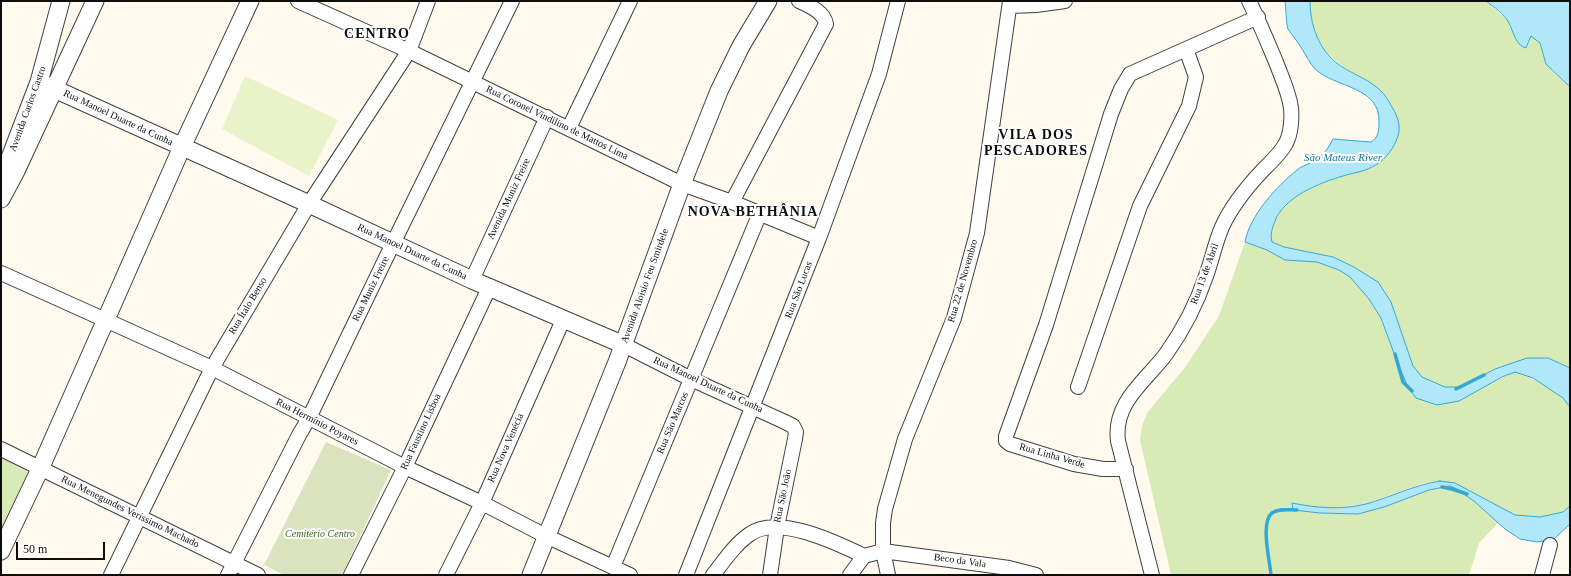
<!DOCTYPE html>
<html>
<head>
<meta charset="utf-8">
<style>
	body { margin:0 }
	#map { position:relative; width:1571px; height:576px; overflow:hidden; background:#fff9ee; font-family:"Times New Roman",serif }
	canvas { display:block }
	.frame { position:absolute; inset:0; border:2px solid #0d0d0d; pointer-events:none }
	.scale { position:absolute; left:16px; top:542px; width:89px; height:18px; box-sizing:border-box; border:2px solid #0d0d0d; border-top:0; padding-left:5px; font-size:12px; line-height:14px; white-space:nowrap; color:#0d0d0d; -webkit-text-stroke:3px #fff; paint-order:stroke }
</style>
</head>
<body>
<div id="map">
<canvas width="1571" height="576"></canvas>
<div class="frame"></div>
<div class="scale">50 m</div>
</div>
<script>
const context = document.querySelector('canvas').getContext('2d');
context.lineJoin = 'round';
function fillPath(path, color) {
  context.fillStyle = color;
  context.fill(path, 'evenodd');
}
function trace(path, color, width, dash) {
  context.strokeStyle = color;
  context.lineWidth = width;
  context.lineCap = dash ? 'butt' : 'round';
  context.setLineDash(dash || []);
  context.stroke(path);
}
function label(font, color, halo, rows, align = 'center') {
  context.font = font + ' "Times New Roman",serif';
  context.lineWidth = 4;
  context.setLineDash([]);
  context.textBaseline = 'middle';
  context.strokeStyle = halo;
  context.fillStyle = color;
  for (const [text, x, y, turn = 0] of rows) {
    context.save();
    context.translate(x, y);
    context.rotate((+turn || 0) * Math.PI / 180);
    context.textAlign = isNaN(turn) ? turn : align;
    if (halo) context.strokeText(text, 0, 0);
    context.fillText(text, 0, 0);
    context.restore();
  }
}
const green = new Path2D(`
	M 1310,1 L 1486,1 L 1508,21 L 1518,42 L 1529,44 L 1531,36 L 1540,43 L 1546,64 L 1570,87 L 1570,368 L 1558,362 L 1476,380 L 1460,387 L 1445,387 L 1422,377 L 1413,366 L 1391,302 L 1333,257 L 1284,247 L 1272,242 L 1270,235 L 1277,215 L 1285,206 L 1299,193 L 1340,176 L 1372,167 L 1392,149 L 1368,81 C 1332,62 1310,45 1310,1 Z
	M 1245,242 L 1267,250 L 1285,260 L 1317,262 L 1339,270 L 1350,277 L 1369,299 L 1381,318 L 1398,364 L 1459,401 L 1479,389 L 1515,372 C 1535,379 1557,389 1570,407 L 1570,506 L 1563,512 L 1540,517 L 1514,515 L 1455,483 L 1440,481 L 1424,483 L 1365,504 L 1342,507 L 1313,507 L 1292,503 L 1293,510 L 1320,513 L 1358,514 L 1384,507 L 1429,490 L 1450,486 L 1457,489 L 1475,502 L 1498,523 L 1479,543 L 1469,575 L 1171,575 L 1140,440 L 1142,426 L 1147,413 L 1186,366 L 1219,316 Z
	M 1,458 L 30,473 L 1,537 Z`);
const cemetery = new Path2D(`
	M 326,442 L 391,470 L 342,575 L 284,575 L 264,565 Z`);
const pitch = new Path2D(`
	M 245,76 L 338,120 L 309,176 L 222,129 Z`);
const water = new Path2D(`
	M 1285,1 L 1310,1 C 1310,21 1316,42 1330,57 C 1344,72 1365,76 1380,90 C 1385,94 1389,102 1392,107 C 1399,119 1402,129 1396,141 C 1392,151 1382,163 1372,167 C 1363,172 1352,173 1343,176 C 1319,183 1284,197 1275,221 C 1272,229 1270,234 1272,242 L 1284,247 L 1333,257 L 1354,267 L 1378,282 L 1391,302 L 1413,366 L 1422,377 L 1445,387 L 1460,387 L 1495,369 L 1527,358 L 1548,358 L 1570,368 L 1570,407 L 1563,398 L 1533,378 L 1515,372 L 1502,377 L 1459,401 L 1437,405 L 1416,398 L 1408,387 L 1398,364 L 1381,318 L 1369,299 L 1350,277 L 1339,270 L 1317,262 L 1285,260 L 1267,250 L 1245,242 C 1250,215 1276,187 1297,170 C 1300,167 1304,166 1308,164 C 1322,156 1325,154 1333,139 L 1371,142 C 1378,138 1379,131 1379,123 C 1381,86 1335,88 1315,69 C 1310,64 1306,55 1302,49 C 1298,42 1292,35 1288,29 C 1286,25 1286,6 1285,1 Z
	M 1486,1 L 1570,1 L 1570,87 L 1546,64 L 1540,43 L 1531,36 L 1526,48 C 1516,46 1513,31 1509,23 C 1504,14 1494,7 1486,1 Z
	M 1440,481 L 1455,483 L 1515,515 L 1540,517 L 1563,512 L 1570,506 L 1570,524 L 1554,539 L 1537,542 L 1520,539 L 1505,529 L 1475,502 L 1457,489 L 1450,486 L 1429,490 L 1384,507 L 1358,514 L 1320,513 L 1293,510 L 1292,503 C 1316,508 1342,510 1366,504 C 1391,497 1414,485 1440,481 Z`);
const stream = new Path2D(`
	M 1395,354 L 1403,382 L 1412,391
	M 1456,389 L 1484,375
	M 1442,487 L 1452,489 L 1467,494
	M 1271,575 C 1270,562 1260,522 1272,513 C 1279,508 1289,510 1297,510`);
const minor = new Path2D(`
	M 298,1 L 409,51 L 682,184 L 732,202 L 819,238
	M 1010,6 L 1036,5 L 1065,1
	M 569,128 L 630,1
	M 732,202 L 826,24 C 824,12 810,6 799,1
	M 1,273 L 212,368 L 405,467 L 482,503 L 546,536 L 630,575
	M 472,280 L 547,117
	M 624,345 L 691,379 L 785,422 L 793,426 L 796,432 L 795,439 L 777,527 L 770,575
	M 1078,387 L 1140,206 L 1189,106 L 1196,77 L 1186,49
	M 1,449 L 258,575
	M 1126,469 L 1103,469 L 1074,464 L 1010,444 L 1006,441 L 1006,436 L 1046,325 L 1111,114 L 1121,89 L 1130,74 L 1258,17
	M 613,567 L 760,213
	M 111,575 L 212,368 L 309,204 L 409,51 L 428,1
	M 228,575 L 299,435 L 309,418 L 384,262 L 512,1
	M 351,575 L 405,467 L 489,288
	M 446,575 L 482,503 L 563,320
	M 686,575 L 819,238 L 879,74 L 898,1
	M 713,575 C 724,561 735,544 750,534 C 778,514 837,543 864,556
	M 850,575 L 864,556 L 883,551 L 1009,568 L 1036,575
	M 888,575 L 883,551 L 883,523 L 885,509 L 905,439 L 954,318 L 977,233 L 1010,1
	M 1152,575 L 1118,441 C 1113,402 1146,381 1166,354 C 1183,330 1197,303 1206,276 C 1212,260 1215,243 1222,227 C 1231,207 1247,187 1262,171 C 1270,163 1281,153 1286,143 C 1291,134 1292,118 1291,108 C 1289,92 1281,76 1276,62 C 1267,41 1259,21 1249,1
	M 1542,575 L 1550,545`);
const tertiary = new Path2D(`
	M 39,82 L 309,204 L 472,280 L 624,345
	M 6,172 L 8,163 L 39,82 L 61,1
	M 1,199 L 16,171 L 95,1
	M 1,551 L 40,469 L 182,147 L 250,1
	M 531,575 L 617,362 L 682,184 L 719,91 L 741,46 L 768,1`);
const streetNames = [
	["Avenida Carlos Castro",28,109,-70],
	["Rua Manoel Duarte da Cunha",118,118,25],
	["Rua Coronel Vindilino de Mattos Lima",557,123,26],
	["Avenida Muniz Freire",509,199,-65],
	["Rua Manoel Duarte da Cunha",412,252,25],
	["Rua 13 de Abril",1205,274,-70],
	["Rua 22 de Novembro",963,281,-74],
	["Avenida Aloisio Feu Smirdele",645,286,-70],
	["Rua Muniz Freire",371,289,-64],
	["Rua São Lucas",799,290,-69],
	["Rua Ítalo Benso",248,306,-59],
	["Rua Manoel Duarte da Cunha",708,385,25],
	["Rua Hermínio Poyares",317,422,27],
	["Rua São Marcos",673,423,-67],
	["Rua Faustino Lisboa",421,432,-65],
	["Rua Nova Venécia",506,448,-66],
	["Rua Linha Verde",1052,456,16],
	["Rua São João",783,496,-78],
	["Rua Menegundes Veríssimo Machado",130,512,26],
	["Beco da Vala",960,561,8]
];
const parkNames = [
	["Cemitério Centro",320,534]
];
const waterNames = [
	["São Mateus River",1343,158]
];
const districtNames = [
	["CENTRO",377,34],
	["VILA DOS",1036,135],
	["PESCADORES",1036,151],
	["NOVA BETHÂNIA",753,212]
];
fillPath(green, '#d8ebb6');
fillPath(cemetery, '#dbe2be');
fillPath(pitch, '#e9f2c8');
fillPath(water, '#b0e7f9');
trace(water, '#34a8d3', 1);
trace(stream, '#34a8d3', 3.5);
trace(minor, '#404040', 16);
trace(tertiary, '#404040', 19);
trace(minor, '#fff', 14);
trace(tertiary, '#fff', 17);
label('10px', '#0d0d0d', '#fff', streetNames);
label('italic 10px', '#35681b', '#fff', parkNames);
label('italic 11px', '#1177a5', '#fff', waterNames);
context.letterSpacing = '1px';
label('bold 14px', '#0d0d0d', '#fff', districtNames);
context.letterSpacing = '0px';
</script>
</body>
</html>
